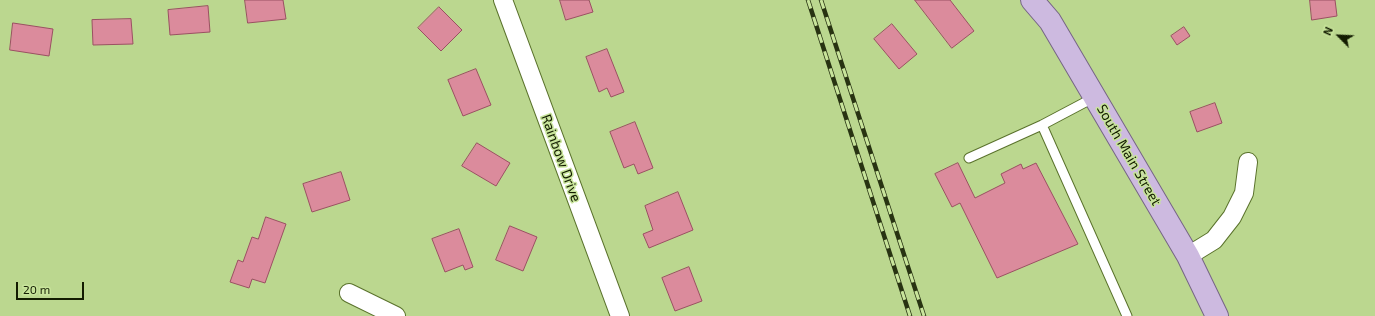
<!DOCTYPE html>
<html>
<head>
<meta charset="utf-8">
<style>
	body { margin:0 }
	#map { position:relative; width:1375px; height:316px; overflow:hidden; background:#bbd78f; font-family:"Exo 2",sans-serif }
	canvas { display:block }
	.north { position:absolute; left:1319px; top:16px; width:40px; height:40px; -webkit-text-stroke:3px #c8e49b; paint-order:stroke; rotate:294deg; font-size:11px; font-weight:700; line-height:16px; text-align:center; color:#131c01 }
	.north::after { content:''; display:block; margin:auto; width:14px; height:18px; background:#131c01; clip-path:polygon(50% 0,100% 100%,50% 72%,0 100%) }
	.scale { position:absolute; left:16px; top:282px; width:68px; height:18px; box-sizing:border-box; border:2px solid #131c01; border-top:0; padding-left:5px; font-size:12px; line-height:14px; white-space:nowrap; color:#131c01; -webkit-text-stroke:3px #c8e49b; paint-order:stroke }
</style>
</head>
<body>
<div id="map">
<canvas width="1375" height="316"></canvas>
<div class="north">N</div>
<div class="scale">20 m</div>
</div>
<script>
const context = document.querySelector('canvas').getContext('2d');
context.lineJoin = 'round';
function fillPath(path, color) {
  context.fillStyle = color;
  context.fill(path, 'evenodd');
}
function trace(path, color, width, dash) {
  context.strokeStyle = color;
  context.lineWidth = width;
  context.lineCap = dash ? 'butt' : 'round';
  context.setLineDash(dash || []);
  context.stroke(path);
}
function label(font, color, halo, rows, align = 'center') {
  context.font = font + ' "Exo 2",sans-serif';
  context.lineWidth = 3;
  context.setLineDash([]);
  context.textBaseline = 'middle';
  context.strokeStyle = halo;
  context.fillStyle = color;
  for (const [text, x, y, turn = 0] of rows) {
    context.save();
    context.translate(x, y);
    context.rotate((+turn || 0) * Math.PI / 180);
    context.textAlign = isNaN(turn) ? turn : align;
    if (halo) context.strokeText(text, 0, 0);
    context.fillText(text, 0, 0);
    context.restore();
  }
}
const building = new Path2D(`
	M 245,0 L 283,0 L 286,19 L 248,23 Z
	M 560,0 L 589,0 L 593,12 L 566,20 Z
	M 915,0 L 950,0 L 974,31 L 952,48 Z
	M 1310,0 L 1335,0 L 1337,16 L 1312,20 Z
	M 208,6 L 210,32 L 170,35 L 168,10 Z
	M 439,7 L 462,30 L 441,51 L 418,28 Z
	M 131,19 L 133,44 L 93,45 L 92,20 Z
	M 13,23 L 53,29 L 49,56 L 10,50 Z
	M 892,24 L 917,54 L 899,69 L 874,39 Z
	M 1184,27 L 1190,36 L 1177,45 L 1171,36 Z
	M 607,49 L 624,92 L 611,97 L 607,88 L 599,92 L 586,57 Z
	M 476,69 L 491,105 L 463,116 L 448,80 Z
	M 1215,103 L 1222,123 L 1197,132 L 1190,112 Z
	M 635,122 L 653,168 L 638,174 L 634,164 L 624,168 L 610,132 Z
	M 477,143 L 510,163 L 496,186 L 462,166 Z
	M 958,163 L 975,198 L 1005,183 L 1001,174 L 1021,164 L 1023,169 L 1036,163 L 1078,244 L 997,278 L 960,203 L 952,207 L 935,174 Z
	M 341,172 L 350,200 L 312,212 L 303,184 Z
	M 678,192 L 693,230 L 649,248 L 643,234 L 653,230 L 645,206 Z
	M 266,217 L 286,224 L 265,283 L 252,279 L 249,288 L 230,282 L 238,260 L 243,262 L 252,237 L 258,239 Z
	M 510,226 L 537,237 L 523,271 L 496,260 Z
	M 459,229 L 473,267 L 465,270 L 463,265 L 445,272 L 432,239 Z
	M 689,267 L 702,301 L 675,311 L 662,278 Z`);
const service = new Path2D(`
	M 1042,125 L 1127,316
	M 969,158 L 1042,125 L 1095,97`);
const minor = new Path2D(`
	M 503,0 L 620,316
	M 1188,256 L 1214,240 L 1232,217 L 1244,193 L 1248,162
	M 349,293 L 396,316`);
const primary = new Path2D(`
	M 1032,0 L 1050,21 L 1188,256 L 1217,316`);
const rail = new Path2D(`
	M 808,0 L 910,316
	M 821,0 L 924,316`);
const streetNames = [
	["South Main Street",1129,155,60],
	["Rainbow Drive",561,158,70]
];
fillPath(building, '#db8b9c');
trace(building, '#9a5062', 1);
trace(service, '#5a722c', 11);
trace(minor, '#5a722c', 20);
trace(primary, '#766585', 24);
trace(service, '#fff', 9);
trace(minor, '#fff', 18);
trace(primary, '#cdbae0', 22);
trace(rail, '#283312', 4.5);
trace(rail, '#c8e49b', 3, [9]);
label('14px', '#131c01', '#c8e49b', streetNames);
</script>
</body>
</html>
